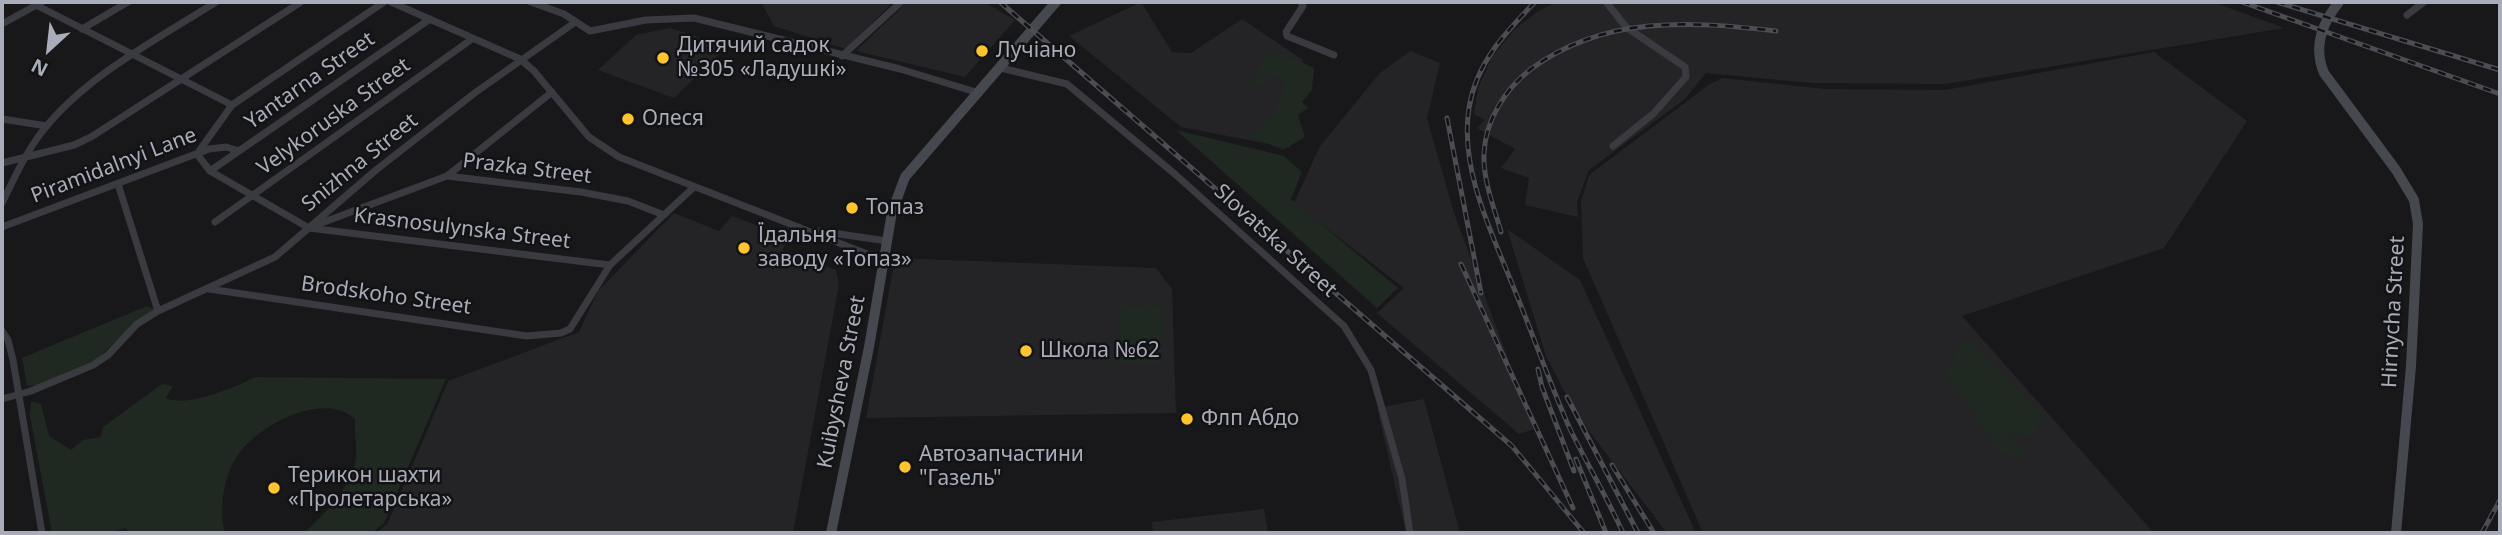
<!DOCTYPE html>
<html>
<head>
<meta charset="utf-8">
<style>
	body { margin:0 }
	#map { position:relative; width:2502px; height:535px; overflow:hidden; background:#18181a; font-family:"Noto Sans",sans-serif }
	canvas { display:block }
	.frame { position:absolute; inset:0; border:4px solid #a9adba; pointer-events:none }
	.north { position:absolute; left:14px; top:14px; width:70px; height:70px; -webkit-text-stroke:5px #131315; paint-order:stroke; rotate:207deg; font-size:19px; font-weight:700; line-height:28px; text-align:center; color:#a9adba }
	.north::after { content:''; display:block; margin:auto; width:24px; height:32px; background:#a9adba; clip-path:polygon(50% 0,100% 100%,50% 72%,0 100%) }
</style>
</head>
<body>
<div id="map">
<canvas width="2502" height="535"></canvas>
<div class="frame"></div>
<div class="north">N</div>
</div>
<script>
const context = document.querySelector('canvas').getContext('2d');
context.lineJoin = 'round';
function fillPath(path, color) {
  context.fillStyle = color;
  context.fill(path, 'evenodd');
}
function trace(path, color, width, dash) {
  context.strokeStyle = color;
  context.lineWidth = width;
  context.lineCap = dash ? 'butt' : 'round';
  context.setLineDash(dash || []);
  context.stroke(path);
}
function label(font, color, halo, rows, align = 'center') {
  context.font = font + ' "Noto Sans",sans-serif';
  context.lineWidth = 5;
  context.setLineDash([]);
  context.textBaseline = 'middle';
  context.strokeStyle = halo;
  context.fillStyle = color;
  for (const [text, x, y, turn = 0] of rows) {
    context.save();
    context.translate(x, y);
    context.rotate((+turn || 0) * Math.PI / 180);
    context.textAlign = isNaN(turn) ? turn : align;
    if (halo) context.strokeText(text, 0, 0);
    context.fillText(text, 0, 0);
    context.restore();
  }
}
const built = new Path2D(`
	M 764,2 L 893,2 L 846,49 L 774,26 L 762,4 Z
	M 907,2 L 984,2 L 1015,20 L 965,77 L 856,51 Z
	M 1141,2 L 1172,52 L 1191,53 L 1242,19 L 1303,60 L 1290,148 L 1181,127 L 1069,36 Z
	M 1556,2 L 2213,2 L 2284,28 L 1945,84 L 1811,83 L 1706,73 L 1685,99 L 1589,170 L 1577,202 L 1578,217 L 1525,205 L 1529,178 L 1501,168 L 1515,149 L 1477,128 L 1485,120 L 1474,114 L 1478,88 L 1492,57 L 1515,29 L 1537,12 Z
	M 670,28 L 728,46 L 674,98 L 598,70 L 636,35 Z
	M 1410,51 L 1440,63 L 1427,118 L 1454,213 L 1534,429 L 1519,434 L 1377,313 L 1404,288 L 1294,203 L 1320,146 L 1380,73 Z
	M 2154,52 L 2247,121 L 2164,248 L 1962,316 L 2154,533 L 1703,533 L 1583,258 L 1581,201 L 1589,175 L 1707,86 L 1722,78 L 1825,89 L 1945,90 Z
	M 674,213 L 719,231 L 732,216 L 790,238 L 782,250 L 836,270 L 839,284 L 793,533 L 376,533 L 388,523 L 448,381 L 579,332 L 598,291 Z
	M 1507,229 L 1580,280 L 1696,533 L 1667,533 L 1576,414 L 1546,356 Z
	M 895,258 L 1156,268 L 1172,289 L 1176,413 L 866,418 Z
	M 1424,399 L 1460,533 L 1406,533 L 1377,408 Z
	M 1264,509 L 1268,533 L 1153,533 L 1152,522 Z`);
const green = new Path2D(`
	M 1283,53 L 1314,68 L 1312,90 L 1302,102 L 1308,108 L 1298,115 L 1305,137 L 1283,150 L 1250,136 C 1267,119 1284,105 1285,80 L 1269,75 L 1261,85 L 1250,86 L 1267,54 Z
	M 1176,130 L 1284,156 L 1302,172 L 1291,199 L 1398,288 L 1377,308 Z
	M 1163,305 L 1162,363 L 1116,364 L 1118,306 Z
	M 147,306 L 155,309 L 132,326 L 97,359 L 38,385 L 27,386 L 22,358 Z
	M 1964,340 L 2021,393 L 2044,418 L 2030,436 L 2008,432 L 2025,453 L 2016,458 L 1999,450 L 1945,372 Z
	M 256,377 L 446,379 L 384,523 L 372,533 L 304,533 C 322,516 355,484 356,457 C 357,444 354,434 355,419 C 324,390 258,425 238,455 C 223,476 219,509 225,533 L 129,533 L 126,528 L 108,533 L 52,533 L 30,416 L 31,401 L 41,404 L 49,436 L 71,450 L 83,440 L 101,437 L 103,427 L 162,384 L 173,386 L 166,398 C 187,408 235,387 256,377 Z`);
const street = new Path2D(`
	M 391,2 L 520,59 L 534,71 L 589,137 L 619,157 L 885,261
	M 531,2 L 564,14 L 590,31 L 646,20 L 694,18 L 900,69 L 979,93
	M 1301,2 L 1303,6 L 1286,32 L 1287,36 L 1334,55
	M 1606,2 L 1626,27 L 1685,67 L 1686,77 L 1653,114 L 1613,146
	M 36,5 L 232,105 L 197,154 L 210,171 L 309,228 L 610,265
	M 2407,15 L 2424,2
	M 2,24 L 42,2
	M 82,29 L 128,2
	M 842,56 L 901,2
	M 1001,68 L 1067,84 L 1176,175 L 1344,326 L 1371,370 L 1402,479 L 1410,533
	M 232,105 L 384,2
	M 2,119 L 47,126
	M 2,163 L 74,145 L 91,137 L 301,2
	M 210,171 L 430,19
	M 447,176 L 552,92
	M 118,184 L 158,311
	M 2,203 C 14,179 25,154 41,133 C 85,76 156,40 216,2
	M 215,222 L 472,39
	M 316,225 L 447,176 L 581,192 L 628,201 L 664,215
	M 2,227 L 209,149 L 226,147 L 239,151
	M 819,231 L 887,241
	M 209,289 L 527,336 L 561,333 L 570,329 L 610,265 L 694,187
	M 2,331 L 8,340 L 13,360 L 42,533
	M 2,399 L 31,391 L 93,365 L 108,355 L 137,324 L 158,311 L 275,257 L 376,170 L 476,92 L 574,23`);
const secondary = new Path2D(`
	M 2339,2 C 2322,23 2313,47 2324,73 L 2396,170 L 2414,200 L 2418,224 L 2411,366 L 2396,533
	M 831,533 L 869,347 L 892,212 L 905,177 L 1056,2`);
const rail = new Path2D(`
	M 1000,2 L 1512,446 L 1584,533
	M 1535,2 C 1505,33 1476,63 1469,108 C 1459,170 1493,235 1515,291 C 1534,337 1550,384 1570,429 C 1587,464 1607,497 1623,533
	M 2242,2 L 2500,94
	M 2277,2 L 2500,70
	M 1447,118 L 1481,293
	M 1501,232 C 1494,207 1483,181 1484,154 C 1485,121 1505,89 1531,69 C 1604,15 1691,21 1776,31
	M 1461,264 L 1573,508
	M 1538,369 L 1542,387 L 1574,471
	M 1567,397 L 1638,533
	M 1576,459 L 1606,533
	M 1612,465 L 1654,533
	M 2482,533 L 2500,500`);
const markers = [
	[982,51,7,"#fdc42d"],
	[663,58,7,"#fdc42d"],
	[628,119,7,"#fdc42d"],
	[852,208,7,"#fdc42d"],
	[744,248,7,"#fdc42d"],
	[1026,351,7,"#fdc42d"],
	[1187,419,7,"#fdc42d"],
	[905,467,7,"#fdc42d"],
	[274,488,7,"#fdc42d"]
];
const poiNames = [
	["Дитячий садок",677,46],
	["№305 «Ладушкі»",677,70],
	["Лучіано",996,51],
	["Олеся",642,119],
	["Топаз",866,208],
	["Їдальня",758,236],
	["заводу «Топаз»",758,260],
	["Школа №62",1040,351],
	["Флп Абдо",1201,419],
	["Автозапчастини",919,455],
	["\"Газель\"",919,479],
	["Терикон шахти",288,476],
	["«Пролетарська»",288,500]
];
const streetNames = [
	["Yantarna Street",310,81,-35],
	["Velykoruska Street",334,117,-36],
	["Snizhna Street",360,163,-39],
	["Piramidalnyi Lane",114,166,-21],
	["Prazka Street",527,169,7],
	["Krasnosulynska Street",462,229,7],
	["Slovatska Street",1275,241,42],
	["Brodskoho Street",386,296,8],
	["Hirnycha Street",2394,312,-87],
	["Kuibysheva Street",842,382,-79]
];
fillPath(built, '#242427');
fillPath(green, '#1f2821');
trace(street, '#3a3b41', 7);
trace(secondary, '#46484f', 10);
trace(rail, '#4b4d54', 5);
trace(rail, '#131315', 2.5, [8]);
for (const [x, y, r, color] of markers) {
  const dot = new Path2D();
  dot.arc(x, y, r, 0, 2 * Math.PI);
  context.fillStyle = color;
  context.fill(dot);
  trace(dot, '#131315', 2.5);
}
label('21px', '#a9adba', '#131315', poiNames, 'left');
label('21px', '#a9adba', '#131315', streetNames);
</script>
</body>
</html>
